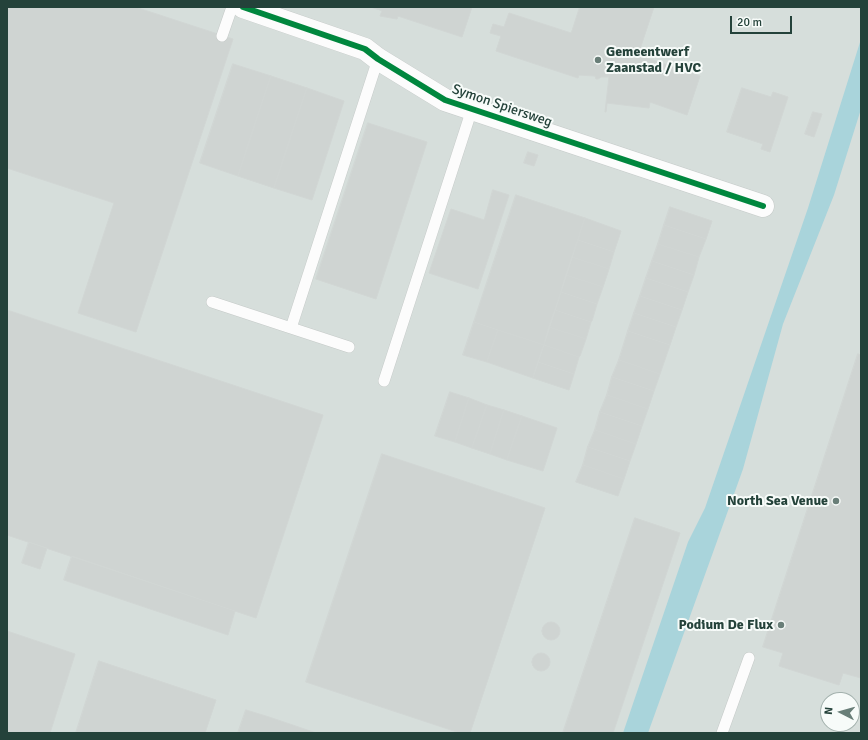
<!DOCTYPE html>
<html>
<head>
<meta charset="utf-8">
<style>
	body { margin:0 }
	#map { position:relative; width:868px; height:740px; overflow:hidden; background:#e8edeb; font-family:Signika,sans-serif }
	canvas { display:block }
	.frame { position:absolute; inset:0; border:8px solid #24423a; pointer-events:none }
	.north { position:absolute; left:820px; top:692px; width:40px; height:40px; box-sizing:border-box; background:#f7fbf9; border:1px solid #a3b1ad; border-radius:50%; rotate:276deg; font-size:11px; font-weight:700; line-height:16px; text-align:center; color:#24423a }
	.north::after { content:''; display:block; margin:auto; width:14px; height:18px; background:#697e78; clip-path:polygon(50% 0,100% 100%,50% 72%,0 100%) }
	.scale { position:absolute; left:730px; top:16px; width:62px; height:18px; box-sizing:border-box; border:2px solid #24423a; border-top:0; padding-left:5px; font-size:12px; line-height:14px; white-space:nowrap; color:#24423a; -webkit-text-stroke:3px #f7fbf9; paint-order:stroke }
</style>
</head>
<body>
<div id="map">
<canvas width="868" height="740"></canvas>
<div class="frame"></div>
<div class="north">N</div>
<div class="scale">20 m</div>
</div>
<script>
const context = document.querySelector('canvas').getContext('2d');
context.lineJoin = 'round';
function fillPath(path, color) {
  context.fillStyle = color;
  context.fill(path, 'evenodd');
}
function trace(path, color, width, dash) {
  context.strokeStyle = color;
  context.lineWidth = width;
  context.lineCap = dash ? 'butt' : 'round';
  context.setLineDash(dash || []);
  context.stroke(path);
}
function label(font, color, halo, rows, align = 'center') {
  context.font = font + ' Signika,sans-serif';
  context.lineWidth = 4;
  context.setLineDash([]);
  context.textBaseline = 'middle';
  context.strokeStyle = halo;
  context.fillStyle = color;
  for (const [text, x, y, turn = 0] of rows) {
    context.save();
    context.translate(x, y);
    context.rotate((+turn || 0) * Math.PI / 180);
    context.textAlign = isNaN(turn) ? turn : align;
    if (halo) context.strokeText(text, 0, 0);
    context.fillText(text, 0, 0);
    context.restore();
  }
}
const built = new Path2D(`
	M 7,7 L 861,7 L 861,733 L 7,733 ZM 828,700 L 852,700 L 852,724 L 828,724 Z`);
const water = new Path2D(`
	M 861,39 L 861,109 L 834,195 L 783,324 L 743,469 L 648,733 L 623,733 L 688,542 L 705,508 L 808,208 Z`);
const building = new Path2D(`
	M 7,7 L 135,7 L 233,39 L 136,332 L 78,313 L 114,203 L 7,168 Z
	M 371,7 L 472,7 L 462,37 L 398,16 L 397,19 L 380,16 L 382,11 Z
	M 580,7 L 654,7 L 638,55 L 700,76 L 687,115 L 650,102 L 649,108 L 607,103 L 606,112 L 605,112 L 609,77 L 601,77 L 598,79 L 596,79 L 595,76 L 579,75 L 578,78 L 496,51 L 501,36 L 490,33 L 493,24 L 504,27 L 509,13 L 571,33 Z
	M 233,64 L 271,76 L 238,176 L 200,163 Z
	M 271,76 L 307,88 L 274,188 L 238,176 Z
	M 307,88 L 344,101 L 312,200 L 274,188 Z
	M 742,88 L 771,97 L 773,92 L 788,97 L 770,152 L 761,149 L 763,144 L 727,132 Z
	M 813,112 L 822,114 L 814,137 L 805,134 Z
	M 368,123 L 427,142 L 376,299 L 316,279 Z
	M 528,152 L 538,155 L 534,166 L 524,163 Z
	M 493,190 L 509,195 L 478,289 L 429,273 L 451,209 L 484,220 Z
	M 516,195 L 585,218 L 544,345 L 474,322 Z
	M 670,207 L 712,221 L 706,239 L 664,225 Z
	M 585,218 L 621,231 L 614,252 L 578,240 Z
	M 664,225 L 706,239 L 699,257 L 658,244 Z
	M 578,240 L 614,252 L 609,269 L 572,257 Z
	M 658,244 L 699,257 L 694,275 L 652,261 Z
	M 572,257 L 609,269 L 603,287 L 566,275 Z
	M 652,261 L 694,275 L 688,292 L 646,278 Z
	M 566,275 L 603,287 L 597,304 L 561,292 Z
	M 646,278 L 688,292 L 682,310 L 640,296 Z
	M 561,292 L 597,304 L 592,321 L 591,322 L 555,310 Z
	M 640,296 L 682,310 L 676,327 L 634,313 Z
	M 7,310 L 323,415 L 256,618 L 7,535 Z
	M 555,310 L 591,322 L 586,339 L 549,327 Z
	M 634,313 L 676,327 L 670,345 L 628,331 Z
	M 474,322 L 498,330 L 487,362 L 463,355 Z
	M 549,327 L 586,339 L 580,356 L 579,357 L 544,345 Z
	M 498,330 L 544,345 L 533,378 L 487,362 Z
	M 628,331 L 670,345 L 660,374 L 619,360 Z
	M 544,345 L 579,357 L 574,374 L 538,362 Z
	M 858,354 L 861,355 L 861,678 L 843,673 L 839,685 L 779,666 L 783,653 L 763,647 Z
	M 619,360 L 660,374 L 654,391 L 612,377 Z
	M 538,362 L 574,374 L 569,390 L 533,378 Z
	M 612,377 L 654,391 L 648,409 L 607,395 Z
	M 450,392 L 469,398 L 455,442 L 435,436 Z
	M 607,395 L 648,409 L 642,426 L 600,412 Z
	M 469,398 L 487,405 L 472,448 L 455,442 Z
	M 487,405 L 504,410 L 490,454 L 472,448 Z
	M 504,410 L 522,416 L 507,460 L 490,454 Z
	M 600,412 L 642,426 L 636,444 L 595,430 Z
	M 522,416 L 557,428 L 543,471 L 507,460 Z
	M 595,430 L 636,444 L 630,461 L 588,447 Z
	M 588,447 L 630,461 L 624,479 L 583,465 Z
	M 382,454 L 545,508 L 470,733 L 460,733 L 306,682 Z
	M 583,465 L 624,479 L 618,496 L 576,482 Z
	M 635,518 L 680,533 L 613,733 L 563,733 Z
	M 29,542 L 47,548 L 40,569 L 22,563 Z
	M 72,556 L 235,611 L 228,635 L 64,580 Z
	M542 631a9 9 0 1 1 18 0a9 9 0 1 1-18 0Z
	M 7,631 L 75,654 L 50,733 L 7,733 Z
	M532 662a9 9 0 1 1 18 0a9 9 0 1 1-18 0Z
	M 99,661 L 216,700 L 205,733 L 76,733 Z
	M 246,710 L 269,717 L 316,733 L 238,733 Z`);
const service = new Path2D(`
	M 222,36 L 232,7
	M 212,302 L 291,328
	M 349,347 L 291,328 L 378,59
	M 384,381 L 472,109
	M 722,733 L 749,658`);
const minor = new Path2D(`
	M 243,7 L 365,49 L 378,59 L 445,100 L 763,206`);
const cycleway = new Path2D(`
	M 243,7 L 365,49 L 378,59 L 445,100 L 763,206`);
const markers = [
	[598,60,4,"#697e78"],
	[836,501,4,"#697e78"],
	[781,625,4,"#697e78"]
];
const poiNames = [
	["Gemeentwerf",606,52,"left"],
	["Zaanstad / HVC",606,68,"left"],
	["North Sea Venue",828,501],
	["Podium De Flux",773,625]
];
const streetNames = [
	["Symon Spiersweg",502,106,19]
];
fillPath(built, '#d6dedb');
fillPath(water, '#a9d4db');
fillPath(building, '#cfd4d2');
trace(building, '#d1d6d4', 1);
trace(service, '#c5cac8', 12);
trace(minor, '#c5cac8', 23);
trace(service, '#fcfcfc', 11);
trace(minor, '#fcfcfc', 22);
trace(cycleway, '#00873e', 6);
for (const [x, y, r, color] of markers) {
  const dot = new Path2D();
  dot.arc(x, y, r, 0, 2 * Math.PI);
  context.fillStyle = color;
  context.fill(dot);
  trace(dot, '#f7fbf9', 1.5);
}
label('bold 14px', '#24423a', '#f7fbf9', poiNames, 'right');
label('14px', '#24423a', '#f7fbf9', streetNames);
</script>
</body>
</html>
